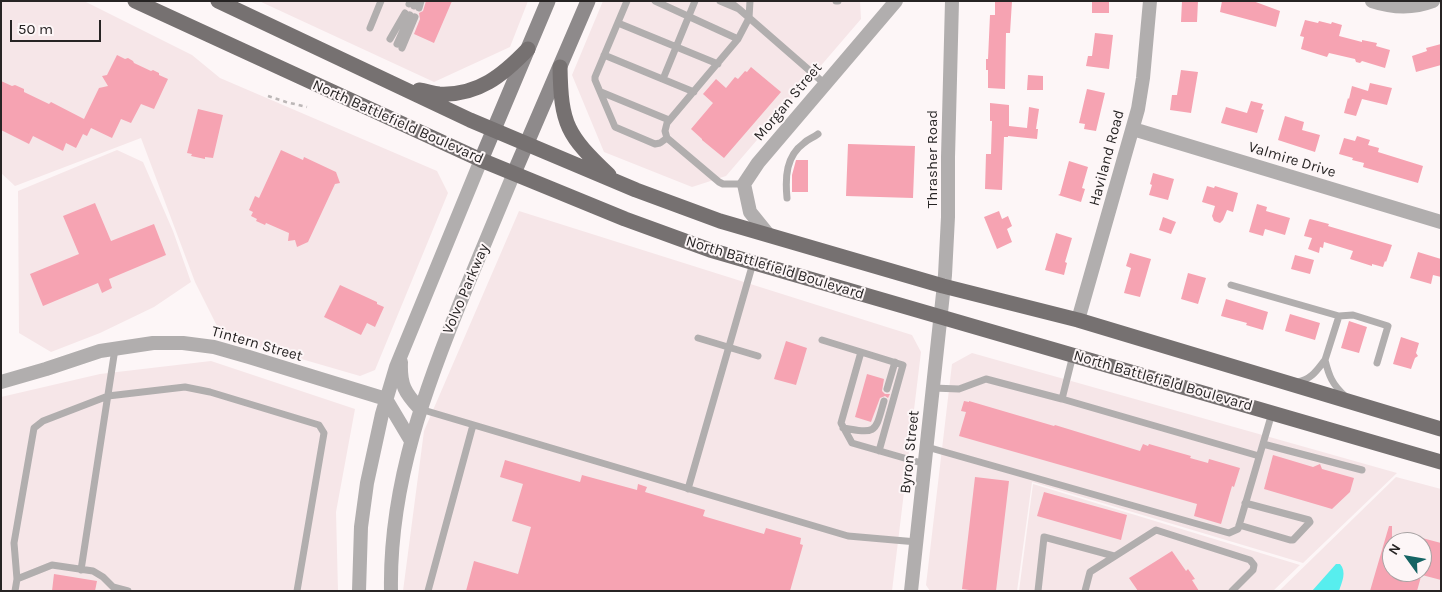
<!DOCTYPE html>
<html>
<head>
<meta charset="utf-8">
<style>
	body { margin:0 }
	#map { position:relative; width:1442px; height:592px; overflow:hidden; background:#fdf6f7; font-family:Karla,sans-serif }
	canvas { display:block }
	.frame { position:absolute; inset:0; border:2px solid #272424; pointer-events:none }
	.north { position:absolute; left:1382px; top:532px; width:50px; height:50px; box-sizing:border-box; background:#fdf6f7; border:1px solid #a7a2a3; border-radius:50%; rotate:302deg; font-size:14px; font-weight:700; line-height:20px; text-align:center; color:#272424 }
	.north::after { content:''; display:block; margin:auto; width:18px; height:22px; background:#156464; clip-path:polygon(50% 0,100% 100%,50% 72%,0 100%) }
	.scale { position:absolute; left:10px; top:20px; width:91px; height:22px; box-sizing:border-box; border:2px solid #272424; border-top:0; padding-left:6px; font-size:15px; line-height:18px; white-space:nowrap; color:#272424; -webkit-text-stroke:4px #fdf6f7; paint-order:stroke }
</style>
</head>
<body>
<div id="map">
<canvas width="1442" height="592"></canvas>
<div class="frame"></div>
<div class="north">N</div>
<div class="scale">50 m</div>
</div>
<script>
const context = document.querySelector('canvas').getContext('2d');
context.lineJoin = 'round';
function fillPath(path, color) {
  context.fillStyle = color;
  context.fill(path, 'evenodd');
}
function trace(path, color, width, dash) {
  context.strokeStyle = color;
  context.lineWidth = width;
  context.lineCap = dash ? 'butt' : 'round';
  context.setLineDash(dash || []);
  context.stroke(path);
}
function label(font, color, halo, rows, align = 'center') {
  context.font = font + ' Karla,sans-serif';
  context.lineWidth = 4;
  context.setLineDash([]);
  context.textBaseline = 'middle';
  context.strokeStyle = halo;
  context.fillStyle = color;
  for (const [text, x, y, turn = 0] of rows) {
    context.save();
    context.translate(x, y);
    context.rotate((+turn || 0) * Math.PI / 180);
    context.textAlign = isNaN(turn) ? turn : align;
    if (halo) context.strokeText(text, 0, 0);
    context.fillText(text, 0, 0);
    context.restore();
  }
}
const built = new Path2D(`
	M 1,1 L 84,1 L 192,55 L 220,78 L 437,171 L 448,193 L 375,370 L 360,376 L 222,336 L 195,282 L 141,138 L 15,186 L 1,173 Z
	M 259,1 L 528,1 L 510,47 L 434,82 Z
	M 603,1 L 860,1 L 861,19 L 726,176 L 692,187 L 604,152 L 572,75 Z
	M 117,150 L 143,162 L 173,231 L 191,282 L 154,307 L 100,333 L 51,352 L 19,333 L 18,191 Z
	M 519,211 L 912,335 L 921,352 L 892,591 L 403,591 L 424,431 Z
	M 972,353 L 1397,473 L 1303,563 L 1032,482 L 1017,591 L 930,591 L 926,585 L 952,364 Z
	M 211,361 L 355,409 L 336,512 L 338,591 L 1,591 L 1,397 L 100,374 Z
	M 1396,477 L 1441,489 L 1441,591 L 1279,591 ZM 1392,542 L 1422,542 L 1422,572 L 1392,572 Z
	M 1033,484 L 1300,565 L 1273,591 L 1019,591 Z`);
const water = new Path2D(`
	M 1336,564 L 1340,564 C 1347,572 1342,582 1339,591 L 1312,591 Z`);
const building = new Path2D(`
	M 426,1 L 452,1 L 434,43 L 414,34 L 420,19 L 419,13 L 423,11 Z
	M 995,1 L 1012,1 L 1010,33 L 1006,33 L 1005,89 L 988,88 L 988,70 L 986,70 L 986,59 L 988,59 L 990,15 L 995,15 Z
	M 1092,1 L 1109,1 L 1109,13 L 1092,13 Z
	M 1182,1 L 1198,1 L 1197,22 L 1181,22 Z
	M 1222,1 L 1253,1 L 1280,11 L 1276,27 L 1220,12 Z
	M 1305,20 L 1318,23 L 1319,21 L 1331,24 L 1332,22 L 1342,25 L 1339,36 L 1362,42 L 1362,40 L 1377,43 L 1376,46 L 1390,50 L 1385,68 L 1362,61 L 1360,63 L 1356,62 L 1355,59 L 1329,53 L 1327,57 L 1301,49 L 1304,37 L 1300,36 Z
	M 1095,33 L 1113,35 L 1109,69 L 1086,66 L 1088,56 L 1092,56 Z
	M 1441,44 L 1441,65 L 1416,72 L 1412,56 L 1427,51 L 1426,48 Z
	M 117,55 L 125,59 L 128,58 L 133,61 L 134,63 L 151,71 L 153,70 L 159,73 L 159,75 L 168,79 L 154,109 L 141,104 L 131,123 L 121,119 L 112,138 L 91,128 L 87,136 L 83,134 L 76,148 L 66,143 L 63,151 L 33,136 L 29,144 L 1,130 L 1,81 L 12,86 L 15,85 L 24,89 L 24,92 L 49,104 L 51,102 L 84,119 L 99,88 L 108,86 L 102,76 L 107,75 Z
	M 751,67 L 781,92 L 724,158 L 702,140 L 702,139 L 691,129 L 713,103 L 703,94 L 716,79 L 726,88 L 735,77 L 738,79 L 745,71 L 747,72 Z
	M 1181,70 L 1198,72 L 1191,113 L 1170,110 L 1172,95 L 1177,95 Z
	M 1028,75 L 1043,76 L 1043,90 L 1027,90 Z
	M 1370,83 L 1392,88 L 1387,105 L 1362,99 L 1356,116 L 1344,113 L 1348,98 L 1349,99 L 1352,86 L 1368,91 Z
	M 1087,89 L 1105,93 L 1096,131 L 1084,129 L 1085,124 L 1079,123 Z
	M 1251,101 L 1263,104 L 1261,109 L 1264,110 L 1257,133 L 1221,123 L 1226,107 L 1247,113 Z
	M 990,103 L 1009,105 L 1009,126 L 1027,128 L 1029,107 L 1039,109 L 1036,129 L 1038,129 L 1037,139 L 1008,136 L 1008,137 L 1004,137 L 1002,190 L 985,189 L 986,154 L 991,154 L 992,121 L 990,121 Z
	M 198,109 L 223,115 L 213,158 L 205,157 L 205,159 L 191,156 L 192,154 L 187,153 Z
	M 1285,116 L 1304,122 L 1302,130 L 1320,135 L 1315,152 L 1278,140 Z
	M 1357,136 L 1370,140 L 1368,145 L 1379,148 L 1378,152 L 1423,166 L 1418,183 L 1363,167 L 1364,163 L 1352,160 L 1353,158 L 1339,154 L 1344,138 L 1355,141 Z
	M 848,144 L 915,146 L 913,198 L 846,196 Z
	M 281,150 L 303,160 L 304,157 L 336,172 L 340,183 L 335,184 L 308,242 L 297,247 L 295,240 L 288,241 L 289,233 L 266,223 L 265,225 L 256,221 L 257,219 L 251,216 L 253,212 L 249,210 L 255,196 L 259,198 Z
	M 796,160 L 808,160 L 808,192 L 792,192 L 792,175 Z
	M 1069,161 L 1088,167 L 1082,188 L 1085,189 L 1081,202 L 1058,195 L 1060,194 Z
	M 1153,173 L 1174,179 L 1168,200 L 1149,195 L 1152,185 L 1150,184 Z
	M 1207,186 L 1214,188 L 1215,186 L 1238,193 L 1233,212 L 1227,210 L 1223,220 L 1220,223 L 1214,221 L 1212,216 L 1215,206 L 1202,202 Z
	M 95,203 L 111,241 L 154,224 L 166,255 L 109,279 L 112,288 L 102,293 L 98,283 L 43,306 L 30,274 L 79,254 L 63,216 Z
	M 1257,204 L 1267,207 L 1266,211 L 1290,218 L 1285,235 L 1265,229 L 1263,236 L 1249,232 Z
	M 999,211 L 1002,219 L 1008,216 L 1012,226 L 1007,229 L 1012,242 L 997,249 L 984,217 Z
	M 1163,217 L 1176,222 L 1171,234 L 1159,230 Z
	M 1310,219 L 1329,224 L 1328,226 L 1392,245 L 1386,262 L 1385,261 L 1383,267 L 1372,264 L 1372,266 L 1350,259 L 1353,251 L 1324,242 L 1323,248 L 1320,247 L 1319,253 L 1308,249 L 1312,238 L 1304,236 L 1309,220 Z
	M 1056,233 L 1072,238 L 1065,262 L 1067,263 L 1064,275 L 1045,270 Z
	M 1418,252 L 1441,259 L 1441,277 L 1433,275 L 1431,284 L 1410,278 Z
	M 1130,253 L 1151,259 L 1140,297 L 1124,293 L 1131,268 L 1126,266 Z
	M 1295,255 L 1314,260 L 1310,274 L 1291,269 Z
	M 1188,273 L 1206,278 L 1198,304 L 1181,299 Z
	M 340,285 L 377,302 L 377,304 L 384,307 L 375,327 L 367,323 L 361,335 L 324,317 Z
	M 1226,299 L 1268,312 L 1263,330 L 1246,325 L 1247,323 L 1221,316 Z
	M 1290,314 L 1320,323 L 1315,340 L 1285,331 Z
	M 1349,321 L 1367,327 L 1359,353 L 1341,348 Z
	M 1401,337 L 1419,343 L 1416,353 L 1418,356 L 1415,358 L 1411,369 L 1393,364 Z
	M 786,341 L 807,348 L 796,385 L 774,379 Z
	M 867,374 L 884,379 L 882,391 L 885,394 L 890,394 L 888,398 L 885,396 L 880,398 L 871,422 L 855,417 Z
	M 964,401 L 969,402 L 969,401 L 1054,426 L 1055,425 L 1140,451 L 1143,444 L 1148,446 L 1149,444 L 1191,456 L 1190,458 L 1208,463 L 1209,459 L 1240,468 L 1234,487 L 1232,486 L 1221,524 L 1194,516 L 1197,504 L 959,436 L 966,412 L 961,411 Z
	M 1273,455 L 1313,467 L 1320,464 L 1322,469 L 1354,478 L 1350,492 L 1332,509 L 1264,489 Z
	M 505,460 L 580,482 L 582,475 L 637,490 L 638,484 L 647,487 L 645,492 L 705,510 L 703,516 L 764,534 L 766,528 L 801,538 L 800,544 L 803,545 L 790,591 L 466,591 L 474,561 L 518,574 L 531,527 L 512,521 L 523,484 L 500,477 Z
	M 975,477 L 1009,481 L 996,591 L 976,591 L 962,589 Z
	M 1044,492 L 1127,515 L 1121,540 L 1037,516 Z
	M 1389,526 L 1392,526 L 1392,572 L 1422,572 L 1422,538 L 1441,543 L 1441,580 L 1422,575 L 1422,573 L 1417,591 L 1370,591 Z
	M 1172,551 L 1186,571 L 1188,569 L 1195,579 L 1192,580 L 1199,591 L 1138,591 L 1129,578 Z
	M 54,574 L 97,581 L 95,591 L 52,591 Z`);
const path = new Path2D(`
	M 268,96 L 286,102 L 307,107`);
const service = new Path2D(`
	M 627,1 L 595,77 L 595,80 L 615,127 L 655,144 L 660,143 L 667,138
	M 655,1 L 738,39
	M 720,1 L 739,9 L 729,1
	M 836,1 L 838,1
	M 409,4 L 410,1
	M 414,6 L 416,1
	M 419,8 L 421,1
	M 739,9 L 825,84
	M 618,23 L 718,64
	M 370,28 L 381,1
	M 390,39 L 405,13
	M 397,44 L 410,15
	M 402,48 L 415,17
	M 604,55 L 694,92
	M 663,79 L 695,1
	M 601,92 L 669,120
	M 744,184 L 723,184 L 719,182 L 667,138 L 665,131 L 667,123 L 738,39 L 749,18 L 750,1
	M 787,198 C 785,177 786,156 804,143 C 808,139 813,138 818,134
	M 1231,285 L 1339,316 L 1325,360
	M 1339,316 L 1353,315 L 1388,326 L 1377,363
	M 698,338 L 758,356
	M 822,340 L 861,352 L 841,423 L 852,443 L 925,464
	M 861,352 L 903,365 L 879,451
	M 1298,382 C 1312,379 1317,370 1325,360 C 1329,376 1332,384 1345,396
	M 933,388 L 959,389 L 986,379 L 1062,399 L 1259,456
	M 887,389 L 895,362
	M 1062,399 L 1073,355
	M 420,409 L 848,536 L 917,542
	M 843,428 C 877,434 875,433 884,401
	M 1263,444 L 1362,470
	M 927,447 L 1229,533 L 1238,529 L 1272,413
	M 688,489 L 753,263
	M 1239,525 L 1290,540 L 1293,540 L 1310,522 L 1309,520 L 1245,503
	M 81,570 L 115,349
	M 17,579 L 52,565 L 93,571 L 103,577 L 113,587 L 128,591
	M 15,591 L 17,579 L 14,543 L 34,428 L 43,421 L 108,396 L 185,387 L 210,392 L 319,425 L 324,433 L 297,591
	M 428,591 L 473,425
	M 1038,591 L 1044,537 L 1114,556
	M 1085,591 L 1090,572 L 1156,530 L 1250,560 L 1254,565 L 1253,570 L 1232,591`);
const minor = new Path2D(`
	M 1372,1 C 1393,8 1412,9 1433,1
	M 1133,129 L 1441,222
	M 767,233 L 750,212 L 744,184 L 758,163 L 896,1
	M 1078,320 L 1138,109 L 1143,78 L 1150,1
	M 401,362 C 400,385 405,393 420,409
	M 1,382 L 46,369 L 100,351 L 153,343 L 183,343 L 214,347 L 249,357 L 386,399 L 411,441
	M 359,591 L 361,527 L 367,483 L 382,414 L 396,367 L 481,160
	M 391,591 C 389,483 427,383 467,286 C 483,248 498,211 514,173
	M 911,591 L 945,275 L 948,217 L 948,157 L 952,1`);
const secondary = new Path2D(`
	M 481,160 L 548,1
	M 514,173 L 588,1`);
const primary = new Path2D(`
	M 135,1 L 481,160 L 625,219 L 710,250 L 1441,462
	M 218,1 L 470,120 L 636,190 L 720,221 L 943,286 L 1078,320 L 1441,429
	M 560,67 C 561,125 567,135 609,175
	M 419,90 C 426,91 432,93 439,94 C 478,96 503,75 528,49`);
const streetNames = [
	["Morgan Street",788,102,-50],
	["North Battlefield Boulevard",398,122,24],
	["Haviland Road",1107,158,-75],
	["Thrasher Road",933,159,-90],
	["Valmire Drive",1292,160,17],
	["North Battlefield Boulevard",775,268,17],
	["Volvo Parkway",466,289,-67],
	["Tintern Street",257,344,16],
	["North Battlefield Boulevard",1163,381,16],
	["Byron Street",910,452,-84]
];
fillPath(built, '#f6e6e8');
fillPath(water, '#57eeee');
fillPath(building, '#f6a3b2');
trace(path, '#bcb7b7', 2.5, [4, 4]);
trace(service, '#b1aeae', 7);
trace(minor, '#b1aeae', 14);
trace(secondary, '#8e8a8b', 15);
trace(primary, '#767171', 15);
label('15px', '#272424', '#fdf6f7', streetNames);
</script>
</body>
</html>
